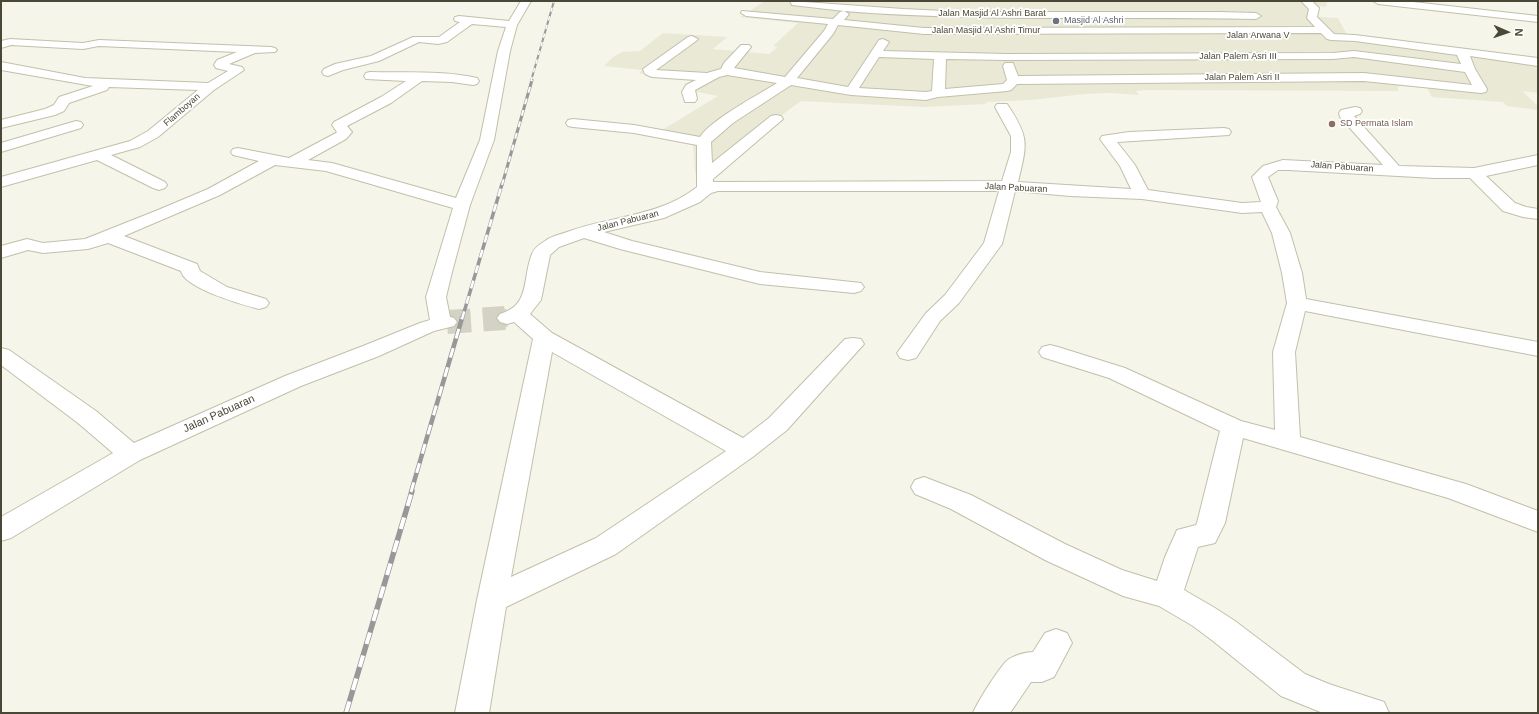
<!DOCTYPE html>
<html>
<head>
<meta charset="utf-8">
<style>
	body { margin:0 }
	#map { position:relative; width:1539px; height:714px; overflow:hidden; background:#f5f5e9; font-family:Arial,sans-serif }
	canvas { display:block }
	.frame { position:absolute; inset:0; border:2px solid #4a4736; pointer-events:none }
	.north { position:absolute; left:1487px; top:12px; width:40px; height:40px; -webkit-text-stroke:3px #fff; paint-order:stroke; rotate:92deg; font-size:11px; font-weight:700; line-height:16px; text-align:center; color:#4a4736 }
	.north::after { content:''; display:block; margin:auto; width:14px; height:18px; background:#4a4736; clip-path:polygon(50% 0,100% 100%,50% 72%,0 100%) }
</style>
</head>
<body>
<div id="map">
<canvas width="1539" height="714"></canvas>
<div class="frame"></div>
<div class="north">N</div>
</div>
<script>
const context = document.querySelector('canvas').getContext('2d');
context.lineJoin = 'round';
function fillPath(path, color) {
  context.fillStyle = color;
  context.fill(path, 'evenodd');
}
function trace(path, color, width, dash) {
  context.strokeStyle = color;
  context.lineWidth = width;
  context.lineCap = dash ? 'butt' : 'round';
  context.setLineDash(dash || []);
  context.stroke(path);
}
function label(font, color, halo, rows, align = 'center') {
  context.font = font + ' Arial,sans-serif';
  context.lineWidth = 3.5;
  context.setLineDash([]);
  context.textBaseline = 'middle';
  context.strokeStyle = halo;
  context.fillStyle = color;
  for (const [text, x, y, turn = 0] of rows) {
    context.save();
    context.translate(x, y);
    context.rotate((+turn || 0) * Math.PI / 180);
    context.textAlign = isNaN(turn) ? turn : align;
    if (halo) context.strokeText(text, 0, 0);
    context.fillText(text, 0, 0);
    context.restore();
  }
}
const residential = new Path2D(`
	M 765,1 L 1327,1 L 1326,7 L 1310,5 L 1313,11 L 1319,17 L 1338,18 L 1347,35 L 1538,60 L 1538,93 L 1522,91 L 1538,106 L 1538,110 L 1507,106 L 1503,102 L 1432,97 L 1427,88 L 1401,86 L 1398,87 L 1398,91 L 1145,90 L 1136,91 L 1139,95 L 1109,93 L 1085,94 L 1030,100 L 987,102 L 985,104 L 924,107 L 801,101 L 767,126 L 716,172 L 695,173 L 693,142 L 659,132 L 718,96 L 693,91 L 713,79 L 641,74 L 639,73 L 642,70 L 604,66 L 613,57 L 622,52 L 640,51 L 663,33 L 727,37 L 713,49 L 769,54 L 778,47 L 773,46 L 798,23 L 740,17 Z`);
const minorTunnelFar1 = new Path2D(`
	M 490,319 L 507,318`);
const minorTunnel = new Path2D(`
	M 447,322 L 505,318`);
const minor = new Path2D(`
	M 521,1 L 531,1 L 517,25 L 510,51 L 494,140 L 470,205 L 452,272 L 446,297 L 450,317 L 454,318 L 457,322 L 454,326 L 434,331 L 379,356 L 301,386 L 140,460 L 11,538 L 1,541 L 1,517 L 113,453 L 78,423 L 1,365 L 1,348 L 9,350 L 96,411 L 134,443 L 285,376 L 363,346 L 420,323 L 430,320 L 426,297 L 453,208 L 326,171 L 275,165 L 220,195 L 124,236 L 197,264 L 200,271 L 227,287 L 266,299 L 269,303 L 266,307 L 259,309 C 243,305 184,288 181,271 L 108,243 L 88,249 L 43,253 L 28,250 L 1,258 L 1,246 L 27,239 L 43,243 L 85,239 L 158,210 L 208,189 L 259,161 L 233,155 L 231,152 L 233,149 L 238,148 L 289,158 L 336,133 L 337,132 L 332,125 L 334,122 L 381,97 L 406,81 L 366,79 L 364,76 L 366,73 L 370,72 C 405,73 443,70 477,78 L 479,81 L 477,84 L 473,85 L 452,82 L 422,81 L 391,103 L 347,126 L 352,132 L 346,139 L 308,160 L 332,163 L 456,198 L 480,140 L 498,51 L 506,27 L 472,24 L 447,42 L 438,44 L 419,42 L 379,61 L 343,70 L 328,76 L 324,75 L 322,72 L 324,69 L 335,64 L 371,56 L 413,37 L 439,37 L 460,22 L 455,21 L 454,19 L 455,17 L 459,16 L 509,21 Z
	M 790,1 L 903,9 L 965,12 L 1220,12 L 1256,13 L 1261,16 L 1256,19 C 1119,16 981,22 844,11 L 849,14 L 844,20 L 924,28 L 1315,27 L 1307,18 L 1309,9 L 1301,1 L 1312,1 L 1319,8 L 1317,17 L 1334,34 L 1355,35 L 1538,58 L 1538,66 L 1470,56 L 1475,69 L 1487,89 L 1486,92 L 1481,93 L 1364,81 L 1017,84 L 1011,90 L 1007,91 L 938,97 L 926,100 L 851,95 L 791,85 L 733,123 L 711,142 L 712,163 L 771,116 L 776,115 L 781,116 L 783,119 L 713,179 L 713,182 L 1002,181 L 1011,152 L 1011,136 L 995,107 L 997,104 L 1007,104 C 1030,138 1027,144 1018,182 L 1131,189 L 1120,166 L 1100,139 L 1102,136 L 1129,132 L 1224,128 L 1229,129 L 1231,132 L 1229,135 L 1117,142 L 1135,165 L 1148,190 L 1242,203 L 1261,202 L 1252,177 L 1263,166 L 1283,160 L 1383,165 L 1340,117 L 1339,113 L 1341,110 L 1355,107 L 1360,108 L 1362,111 L 1360,114 L 1354,116 L 1399,166 L 1474,168 L 1538,155 L 1538,165 L 1486,176 L 1515,203 L 1526,207 L 1538,209 L 1538,219 L 1523,217 L 1503,211 L 1470,178 L 1435,178 L 1288,170 L 1278,170 L 1268,177 L 1278,201 L 1276,207 L 1290,233 L 1302,273 L 1306,299 L 1538,342 L 1538,356 L 1305,311 L 1295,352 L 1300,437 L 1466,484 L 1538,511 L 1538,532 L 1448,498 L 1243,438 L 1225,523 L 1215,543 L 1198,547 L 1184,590 L 1215,608 L 1235,621 L 1305,674 L 1329,684 L 1384,702 L 1389,713 L 1323,713 L 1281,696 L 1213,641 L 1193,626 L 1159,606 L 1123,596 L 1045,560 L 951,509 L 915,494 L 911,487 L 915,480 L 924,477 L 971,495 L 1065,544 L 1122,570 L 1157,581 L 1165,557 L 1177,530 L 1196,525 L 1197,523 L 1220,431 L 1109,378 L 1042,357 L 1039,352 L 1042,347 L 1050,345 L 1058,347 L 1125,368 L 1241,421 L 1275,430 L 1273,352 L 1287,303 L 1282,273 L 1272,233 L 1262,212 L 1242,213 L 1142,199 L 1070,196 L 1015,191 L 1002,244 L 999,248 L 959,303 L 940,321 L 916,358 L 908,360 L 900,358 L 897,353 L 926,313 L 945,295 L 984,243 L 999,191 L 718,191 L 711,193 L 700,202 L 664,218 L 604,232 L 632,241 L 760,272 L 861,283 L 864,287 L 861,291 L 854,293 L 760,284 L 620,249 L 584,238 L 559,247 L 550,255 L 541,300 L 530,314 L 552,333 L 743,438 L 769,418 L 845,339 L 853,338 L 861,339 L 864,344 L 787,430 L 754,456 L 616,554 L 506,607 L 489,713 L 455,713 L 477,600 L 533,339 L 514,322 L 507,324 L 500,322 L 497,318 L 500,314 C 531,305 522,278 532,254 C 534,248 540,244 545,241 C 551,236 562,234 570,231 C 612,216 661,216 697,187 L 697,145 L 634,133 L 573,127 L 568,126 L 566,123 L 568,120 L 573,119 L 634,125 L 700,137 C 712,119 758,95 777,83 L 727,75 L 719,77 L 695,90 L 697,99 L 695,102 L 685,102 L 682,92 L 686,85 L 696,80 L 652,77 L 645,74 L 643,69 L 688,37 L 692,36 L 698,39 L 696,41 L 656,70 L 707,73 L 721,69 L 724,63 L 741,45 L 749,45 L 751,47 L 734,68 L 785,77 L 824,31 L 828,24 L 746,16 L 741,13 L 742,11 L 833,19 L 840,12 L 844,11 L 792,5 ZM 838,25 L 924,34 L 1321,33 L 1327,39 L 1331,40 L 1355,41 L 1457,55 L 1461,64 L 1354,51 L 1333,53 L 1006,54 L 883,51 L 889,42 L 883,39 L 879,40 L 848,87 L 797,78 L 833,34 ZM 879,57 L 934,59 L 932,91 L 926,92 L 859,88 ZM 1354,57 L 1465,72 L 1472,85 L 1364,73 L 1018,76 L 1013,63 L 1005,63 L 1003,66 L 1007,80 L 1003,84 L 945,89 L 946,59 L 1006,60 L 1333,59 ZM 552,352 L 726,451 L 596,538 L 511,577 Z
	M 1373,1 L 1404,1 L 1538,16 L 1538,22 L 1378,4 Z
	M 10,39 L 83,43 L 99,40 L 271,47 L 275,48 L 277,50 L 275,52 L 255,53 L 229,64 L 242,67 L 244,70 L 214,90 L 158,137 L 140,147 L 111,155 L 165,182 L 167,185 L 165,188 L 159,190 L 153,188 L 97,160 L 1,187 L 1,177 L 130,141 L 148,131 L 198,90 L 109,87 L 107,90 L 69,103 L 64,111 L 55,115 L 1,128 L 1,120 L 45,109 L 54,105 L 59,97 L 93,86 L 1,70 L 1,62 L 85,78 L 208,83 L 228,71 L 216,68 L 214,65 L 217,60 L 237,52 L 99,46 L 83,49 L 11,45 L 1,48 L 1,41 Z
	M 76,121 L 81,122 L 83,125 L 81,128 L 1,152 L 1,143 Z
	M 1056,629 L 1067,633 L 1072,643 L 1054,677 L 1042,682 L 1031,682 L 1010,713 L 973,713 C 977,703 1001,664 1009,659 C 1016,655 1026,652 1033,652 L 1045,633 Z`);
const railFar4 = new Path2D(`
	M 531,81 L 554,1`);
const railFar3 = new Path2D(`
	M 502,185 L 532,80`);
const railFar2 = new Path2D(`
	M 462,319 L 502,184`);
const railFar1 = new Path2D(`
	M 411,492 L 462,318`);
const rail = new Path2D(`
	M 346,713 L 412,491`);
const markers = [
	[1056,21,4,"#6b7280"],
	[1332,124,4,"#8d6e63"]
];
const farStreetnames = [
	["Jalan Masjid Al Ashri Barat",992,14],
	["Jalan Masjid Al Ashri Timur",986,31],
	["Jalan Arwana V",1258,36],
	["Jalan Palem Asri III",1238,57],
	["Jalan Palem Asri II",1242,78],
	["Flamboyan",182,110,-41],
	["Jalan Pabuaran",1342,167,4],
	["Jalan Pabuaran",1016,188,3],
	["Jalan Pabuaran",628,221,-14]
];
const farWorshipnames = [
	["Masjid Al Ashri",1064,21]
];
const farEducationnames = [
	["SD Permata Islam",1340,124]
];
const streetNames = [
	["Jalan Pabuaran",219,414,-24]
];
fillPath(residential, '#eae9d6');
trace(minorTunnelFar1, '#d3d2c5', 18, [18, 9]);
trace(minorTunnel, '#d3d2c5', 24, [24, 12]);
trace(minor, '#c2c0aa', 2);
fillPath(minor, '#fff');
trace(railFar4, '#989898', 2);
trace(railFar3, '#989898', 3);
trace(railFar2, '#989898', 3.5);
trace(railFar1, '#989898', 4.5);
trace(rail, '#989898', 5.5);
trace(railFar4, '#fff', 1.5, [4.5]);
trace(railFar3, '#fff', 2, [6]);
trace(railFar2, '#fff', 2.5, [8]);
trace(railFar1, '#fff', 3, [10]);
trace(rail, '#fff', 4, [12]);
for (const [x, y, r, color] of markers) {
  const dot = new Path2D();
  dot.arc(x, y, r, 0, 2 * Math.PI);
  context.fillStyle = color;
  context.fill(dot);
  trace(dot, '#fff', 1.5);
}
label('9px', '#4a4736', '#fff', farStreetnames);
label('9px', '#5b616d', '#fff', farWorshipnames, 'left');
label('9px', '#785e54', '#fff', farEducationnames, 'left');
label('11px', '#4a4736', '#fff', streetNames);
</script>
</body>
</html>
